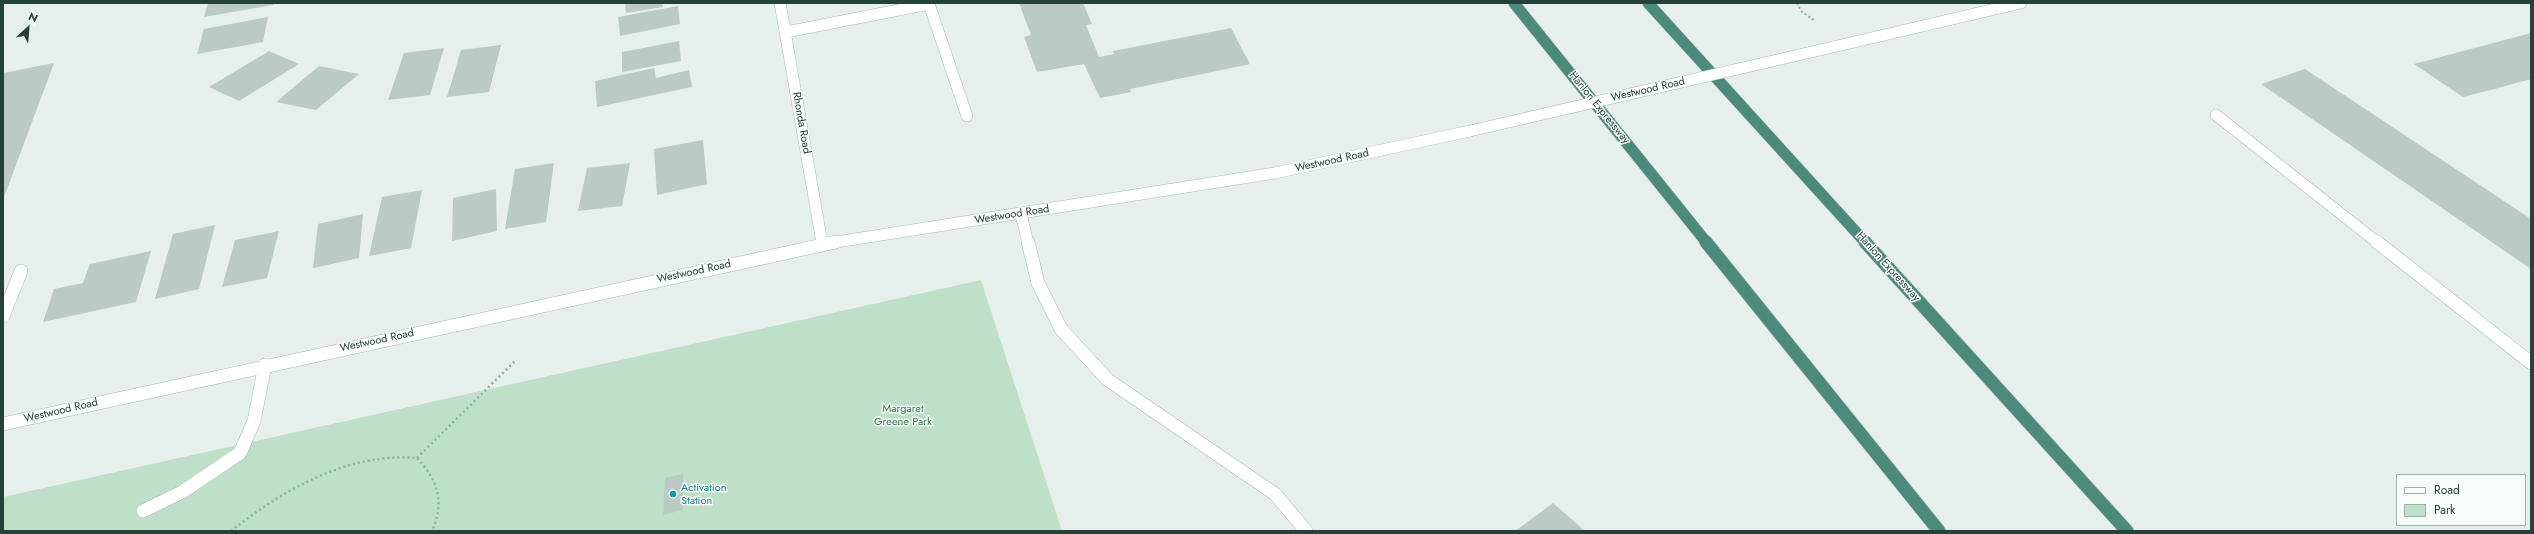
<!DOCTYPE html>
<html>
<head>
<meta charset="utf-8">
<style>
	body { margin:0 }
	#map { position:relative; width:2534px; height:534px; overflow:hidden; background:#e6efeb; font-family:Jost,sans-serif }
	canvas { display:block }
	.frame { position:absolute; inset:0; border:4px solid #24423a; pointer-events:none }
	.legend { position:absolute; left:2396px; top:474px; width:130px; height:52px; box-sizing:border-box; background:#f7fbf9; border:1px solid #a3b1ad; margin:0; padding:5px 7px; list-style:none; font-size:12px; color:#24423a }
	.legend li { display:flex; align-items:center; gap:8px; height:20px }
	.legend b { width:20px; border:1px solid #a3b1ad }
	.north { position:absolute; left:8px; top:8px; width:40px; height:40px; -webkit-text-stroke:3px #f7fbf9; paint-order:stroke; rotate:26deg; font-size:11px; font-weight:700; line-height:16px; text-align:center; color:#24423a }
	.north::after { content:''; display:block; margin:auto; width:14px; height:18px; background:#24423a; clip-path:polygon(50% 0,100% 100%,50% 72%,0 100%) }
</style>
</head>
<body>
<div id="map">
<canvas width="2534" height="534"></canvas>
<div class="frame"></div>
<ul class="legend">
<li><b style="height:5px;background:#fff"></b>Road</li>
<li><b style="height:11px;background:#bfe0c8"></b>Park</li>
</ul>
<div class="north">N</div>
</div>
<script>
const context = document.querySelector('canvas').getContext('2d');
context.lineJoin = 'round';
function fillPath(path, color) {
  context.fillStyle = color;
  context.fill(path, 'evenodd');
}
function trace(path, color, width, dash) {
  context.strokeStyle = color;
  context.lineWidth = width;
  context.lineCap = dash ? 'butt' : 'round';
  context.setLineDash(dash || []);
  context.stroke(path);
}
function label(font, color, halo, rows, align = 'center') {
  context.font = font + ' Jost,sans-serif';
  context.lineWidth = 3;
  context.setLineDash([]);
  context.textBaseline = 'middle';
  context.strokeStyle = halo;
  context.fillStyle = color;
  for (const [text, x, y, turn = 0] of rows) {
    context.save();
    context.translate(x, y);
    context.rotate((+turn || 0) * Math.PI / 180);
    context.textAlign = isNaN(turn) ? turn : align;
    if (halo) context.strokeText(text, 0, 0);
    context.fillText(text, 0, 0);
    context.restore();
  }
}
const green = new Path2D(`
	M 981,280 L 1062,531 L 3,531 L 3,497 Z`);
const building = new Path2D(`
	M 208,3 L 274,3 L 273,5 L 204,17 Z
	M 625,3 L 662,3 L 663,7 L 626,13 Z
	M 1019,3 L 1083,3 L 1092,24 L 1086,25 L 1099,57 L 1114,54 L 1113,51 L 1231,28 L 1250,64 L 1130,89 L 1131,92 L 1100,98 L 1084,64 L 1037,72 L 1024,37 L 1031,35 Z
	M 678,6 L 680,24 L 620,36 L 618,17 Z
	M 268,17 L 263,42 L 197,54 L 204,29 Z
	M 2531,33 L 2531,79 L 2487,91 L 2463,97 L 2414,64 Z
	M 679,41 L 681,61 L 622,72 L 622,52 Z
	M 501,45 L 489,92 L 447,97 L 461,50 Z
	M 444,48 L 430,95 L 388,100 L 404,53 Z
	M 269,51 L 299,64 L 239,101 L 209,87 Z
	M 54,63 L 3,200 L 3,73 Z
	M 319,66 L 359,74 L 316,110 L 276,102 Z
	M 654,68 L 656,78 L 689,70 L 692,87 L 597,107 L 595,81 Z
	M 2305,69 L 2531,219 L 2531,269 L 2261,84 Z
	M 703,140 L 707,184 L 657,195 L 654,149 Z
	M 554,163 L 546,222 L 505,229 L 515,169 Z
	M 630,163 L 622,206 L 578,211 L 587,168 Z
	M 496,189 L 497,231 L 452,241 L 453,198 Z
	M 422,190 L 411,248 L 369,256 L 382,197 Z
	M 363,214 L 359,258 L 313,268 L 318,224 Z
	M 215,225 L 199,289 L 155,299 L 173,234 Z
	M 279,231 L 267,278 L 222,287 L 235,240 Z
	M 151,251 L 136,302 L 43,322 L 54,289 L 83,283 L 90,264 Z
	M 683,474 L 683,510 L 663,515 L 665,478 Z
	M 1553,503 L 1585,531 L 1515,531 Z`);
const pathFar1 = new Path2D(`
	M 1797,3 L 1801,11 L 1815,21`);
const path = new Path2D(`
	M 417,458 L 516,360
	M 231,531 C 283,490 348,452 417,458 C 438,480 445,502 432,531`);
const serviceFar1 = new Path2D(`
	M 786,32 L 929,4 L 967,116
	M 2216,115 L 2378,243
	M 1021,214 L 1028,243`);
const service = new Path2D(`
	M 1028,242 L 1038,283 L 1061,329 L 1108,380 L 1275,494 L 1306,531
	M 2377,242 L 2531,363
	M 3,316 L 21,271
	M 143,511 L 182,492 L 240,453 L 254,421 L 265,365`);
const minorFar1 = new Path2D(`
	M 780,3 L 822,243`);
const minor = new Path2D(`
	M 822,242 L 822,244`);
const tertiaryFar1 = new Path2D(`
	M 1833,47 L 2021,3
	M 830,243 L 1275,173 L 1470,131`);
const tertiary = new Path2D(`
	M 3,424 L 836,242`);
const trunkFar1 = new Path2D(`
	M 1514,3 L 1707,243
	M 1648,3 L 1866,243`);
const trunk = new Path2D(`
	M 1706,242 L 1939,531
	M 1865,242 L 2127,531`);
const tertiaryBridge = new Path2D(`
	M 1470,131 L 1833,47`);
const markers = [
	[673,494,4,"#0f9aa8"]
];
const streetNames = [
	["Westwood Road",1648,90,-13],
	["Hanlon Expressway",1599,108,51],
	["Rhonda Road",801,123,80],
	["Westwood Road",1332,161,-12],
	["Westwood Road",1012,215,-9],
	["Hanlon Expressway",1888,267,48],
	["Westwood Road",694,272,-12],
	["Westwood Road",377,341,-12],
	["Westwood Road",61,411,-13]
];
const parkNames = [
	["Margaret",903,409],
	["Greene Park",903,422]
];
const cultureNames = [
	["Activation",681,488],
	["Station",681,501]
];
fillPath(green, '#bfe0c8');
fillPath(building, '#bbcac4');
trace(serviceFar1, '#a8b8b2', 12);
trace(service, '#a8b8b2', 14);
trace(minorFar1, '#a8b8b2', 12);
trace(minor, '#a8b8b2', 14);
trace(tertiaryFar1, '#a8b8b2', 12);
trace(tertiary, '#a8b8b2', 14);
trace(trunkFar1, '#c2cac8', 12);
trace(trunk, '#c2cac8', 14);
trace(pathFar1, '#86b3a5', 2, [2, 2.5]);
trace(path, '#86b3a5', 2.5, [2, 3]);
trace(serviceFar1, '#fff', 11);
trace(service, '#fff', 13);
trace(minorFar1, '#fff', 11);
trace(minor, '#fff', 13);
trace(tertiaryFar1, '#fff', 11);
trace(tertiary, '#fff', 13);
trace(trunkFar1, '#4c8a7c', 11);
trace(trunk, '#4c8a7c', 13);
trace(tertiaryBridge, '#a8b8b2', 12, []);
trace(tertiaryBridge, '#fff', 11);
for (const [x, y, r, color] of markers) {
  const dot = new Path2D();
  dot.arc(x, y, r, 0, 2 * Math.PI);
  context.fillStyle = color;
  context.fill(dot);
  trace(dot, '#f7fbf9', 1.5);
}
label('11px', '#24423a', '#f7fbf9', streetNames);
label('11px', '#2d7a4b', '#f7fbf9', parkNames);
label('11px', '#0d838f', '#f7fbf9', cultureNames, 'left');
</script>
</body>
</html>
